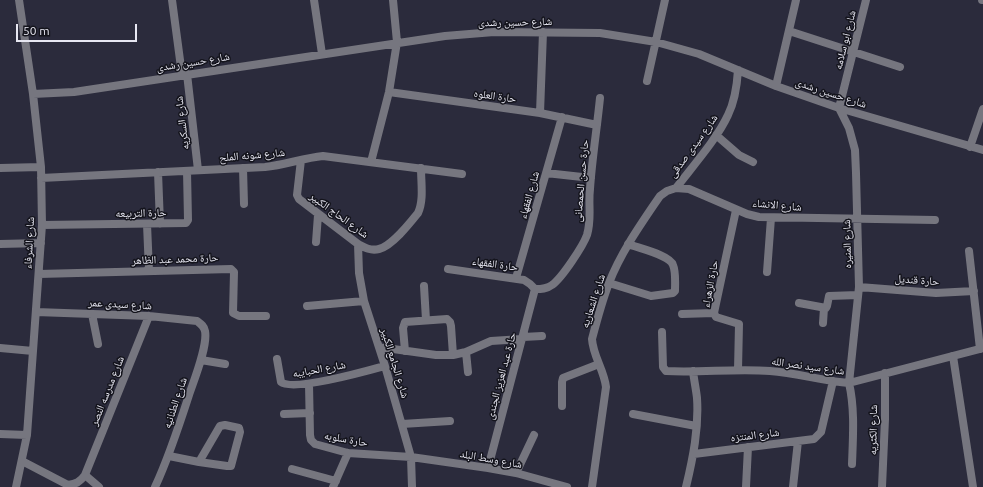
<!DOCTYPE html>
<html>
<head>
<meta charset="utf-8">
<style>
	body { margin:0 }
	#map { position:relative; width:983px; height:487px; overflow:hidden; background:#2b2b3c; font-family:Ubuntu,sans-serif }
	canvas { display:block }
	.scale { position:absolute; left:16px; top:24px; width:121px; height:18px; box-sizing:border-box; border:2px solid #e7e7f2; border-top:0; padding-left:5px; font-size:12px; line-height:14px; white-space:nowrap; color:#e7e7f2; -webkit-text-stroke:3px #14141c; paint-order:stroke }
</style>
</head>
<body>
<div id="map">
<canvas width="983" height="487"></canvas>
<div class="scale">50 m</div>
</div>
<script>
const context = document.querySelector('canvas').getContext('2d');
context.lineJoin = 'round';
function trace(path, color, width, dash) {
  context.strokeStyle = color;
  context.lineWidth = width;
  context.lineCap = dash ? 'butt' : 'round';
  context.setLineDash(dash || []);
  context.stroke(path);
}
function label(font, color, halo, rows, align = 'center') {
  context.font = font + ' Ubuntu,"Noto Naskh Arabic",sans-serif';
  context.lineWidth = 3;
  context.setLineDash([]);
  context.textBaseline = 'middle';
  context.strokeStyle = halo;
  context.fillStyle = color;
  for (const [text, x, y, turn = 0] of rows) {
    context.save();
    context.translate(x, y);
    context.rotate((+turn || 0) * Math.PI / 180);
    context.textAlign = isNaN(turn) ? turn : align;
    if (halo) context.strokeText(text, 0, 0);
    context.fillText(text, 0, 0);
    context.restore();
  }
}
const lane = new Path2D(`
	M 953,356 L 973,487`);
const street = new Path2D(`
	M 172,0 L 182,75
	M 314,0 L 322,54
	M 982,0 L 983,0
	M 789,31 L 900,67
	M 187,74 L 198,170
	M 647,81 L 665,0
	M 776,86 L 796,0
	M 389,92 L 540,113 L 597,125
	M 33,94 L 74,92 L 445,36 L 494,32 L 600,33 L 656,42 L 699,54 L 776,86 L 839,108 L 983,150
	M 540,113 L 543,32
	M 716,135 L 739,155 L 753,162
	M 970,147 L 983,109
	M 301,160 L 297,195 L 299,199 L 358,244 C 365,248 371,251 379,249 C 392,246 410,223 418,213 C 424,200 421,183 421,168
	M 371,162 L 389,92 L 397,42 L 393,0
	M 0,168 L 41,167
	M 243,168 L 244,204
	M 158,172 L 160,224
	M 546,173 L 591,178
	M 41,178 L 265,167 C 285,165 303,158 323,156 L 462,174
	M 676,188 C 692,167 717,139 728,115 C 735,101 737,86 738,70
	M 736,210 L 714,313 L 716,317 L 739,324 L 738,370
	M 147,224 L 149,271
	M 42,225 L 186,223 L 188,220 L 187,171
	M 316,242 L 318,215
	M 0,244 L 41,243
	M 358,244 L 359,273 L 364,301 L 385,366 L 411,457 L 412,487
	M 969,251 L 980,349
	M 448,269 L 524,280 L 530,284 L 535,289
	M 767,272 L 771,218
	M 39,274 L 231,269 L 234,272 L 233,313 L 239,316 L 266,316
	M 516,278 L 562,117
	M 609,283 L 651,296 L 673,293 L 675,291 C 675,283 676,272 673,265 C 670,255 638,248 628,244
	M 424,286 L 426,320
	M 859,287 L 936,293 L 974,291
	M 535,289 C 541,289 547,289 552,285 C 562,278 583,246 587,235 C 592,218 588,206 590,189 C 592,159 597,128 600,98
	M 799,303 L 826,308 L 827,306 L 829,296 L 858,295
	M 307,306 L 364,301
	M 36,312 L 149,316 L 197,321 C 201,324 204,326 205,331 C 208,346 194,380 189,395 C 179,426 169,457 155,487
	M 92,314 L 98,344
	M 682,314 L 714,313
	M 823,323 L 824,308
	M 662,332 L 663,367 L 666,371 C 701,373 736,368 770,371 C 797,373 823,381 849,383 L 983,348
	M 523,337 L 542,336
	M 379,347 L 436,355 L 453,355 L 466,352 L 491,341 L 522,339
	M 0,348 L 33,351
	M 405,351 L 403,328 L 405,322 L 447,319 L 450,322 L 451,326 L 453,355
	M 466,352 L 468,372
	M 277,359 L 281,382 C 293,392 367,371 385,366
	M 201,360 L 225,364
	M 309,384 L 310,435 L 311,440 L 315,444 L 348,453 L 411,457 L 488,468 L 516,473 L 567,487
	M 562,406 L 562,382 L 563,378 L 599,364
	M 284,414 L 310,413
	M 633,414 L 696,426
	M 402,424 L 450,421
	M 0,434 L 27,435
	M 694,454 L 814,439 L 821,432 L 833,381
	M 169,456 L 199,462 L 220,426 L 225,425 L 239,428 L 240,432 L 231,466 L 227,466 L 199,462
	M 22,461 L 68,485 C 76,484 80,482 85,475 L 149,316
	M 852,464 C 853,437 855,409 849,383 L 859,287 L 856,173 L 855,150 L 849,128 L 839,108 L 866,0
	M 488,468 L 535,289
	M 292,469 L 336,481
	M 516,473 L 534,435
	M 85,475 L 99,487
	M 16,487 L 27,435 L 42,225 L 41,167 L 33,94 L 19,0
	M 333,487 L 348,453
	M 592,487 L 606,387 C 604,370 593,356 592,339 C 597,320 602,301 609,283 C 621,252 641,224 660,196 L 667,191 L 676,188 L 689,189 L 747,214 L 759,217 L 935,220
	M 686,487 C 693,458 699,428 697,398 C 696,389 694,380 693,371
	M 746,487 L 748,447
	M 793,487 L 798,441
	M 882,487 L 885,419 L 885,373`);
const streetNames = [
	["شارع حسين رشدى",515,22,-1],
	["شارع ابو سلامه",845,40,-76],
	["شارع حسين رشدى",193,62,-9],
	["شارع حسين رشدى",831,93,18],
	["حارة العلوه",495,96,8],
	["شارع السكريه",182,123,-97],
	["شارع سيدى صدقى",693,146,-54],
	["شارع شونه الملح",252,155,-5],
	["حارة حسن الحمصانى",581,181,-85],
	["شارع الفقهاء",529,195,-74],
	["شارع الانشاء",777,205,5],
	["حارة التربيعه",141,213,-1],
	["شارع الحاج الكبير",339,215,36],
	["شارع الشرفاء",29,243,-87],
	["شارع المنيره",847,244,-91],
	["حارة محمد عبد الظاهر",175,259,-2],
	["حارة الفقهاء",495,264,8],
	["حارة قنديل",917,280,4],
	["حارة الزهراء",710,284,-79],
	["شارع الشعاريه",593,301,-72],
	["شارع سيدى عمر",120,304,3],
	["شارع الجامع الكبير",395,363,73],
	["شارع سيد نصر الله",808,366,8],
	["شارع الحبايبه",319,369,-10],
	["حارة عبد العزيز الجندى",501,376,-75],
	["شارع مدرسه النصر",107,391,-68],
	["شارع الطنانيه",175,403,-71],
	["شارع الكثريه",873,430,-89],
	["شارع المنتزه",755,435,-7],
	["حارة سلوبه",346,439,10],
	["شارع وسط البلد",491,459,10]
];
trace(lane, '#76767f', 8);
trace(street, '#76767f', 8);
label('11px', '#e7e7f2', '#14141c', streetNames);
</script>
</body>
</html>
